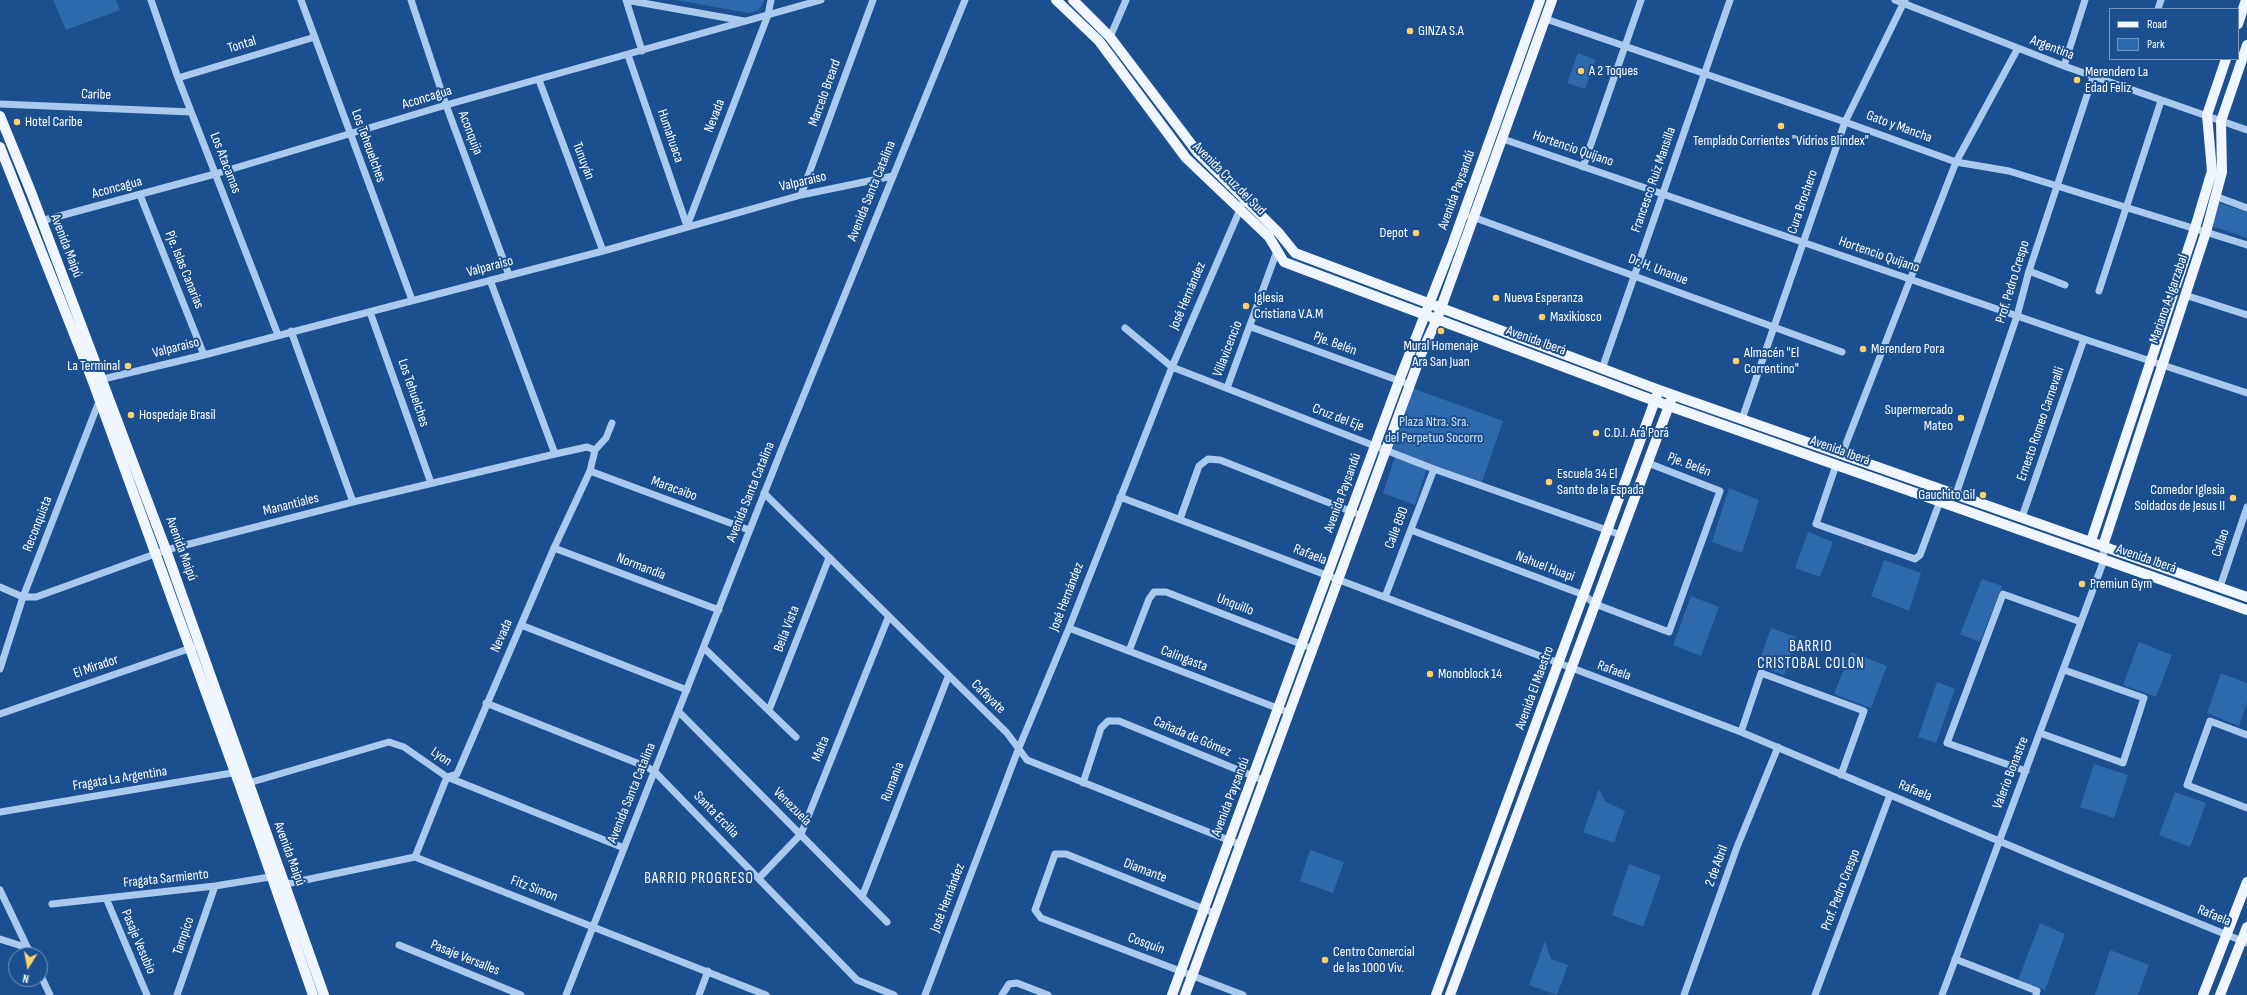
<!DOCTYPE html>
<html>
<head>
<meta charset="utf-8">
<style>
	body { margin:0 }
	#map { position:relative; width:2247px; height:995px; overflow:hidden; background:#1b4f8f; font-family:"Sofia Sans Condensed",sans-serif }
	canvas { display:block }
	.legend { position:absolute; left:2109px; top:8px; width:130px; height:52px; box-sizing:border-box; background:#1b4f8f; border:1px solid #7695bc; margin:0; padding:5px 7px; list-style:none; font-size:12px; color:#fff }
	.legend li { display:flex; align-items:center; gap:8px; height:20px }
	.legend b { width:20px; border:1px solid #7695bc }
	.north { position:absolute; left:8px; top:947px; width:40px; height:40px; box-sizing:border-box; background:#1b4f8f; border:1px solid #7695bc; border-radius:50%; rotate:191deg; font-size:11px; font-weight:700; line-height:16px; text-align:center; color:#fff }
	.north::after { content:''; display:block; margin:auto; width:14px; height:18px; background:#ffd166; clip-path:polygon(50% 0,100% 100%,50% 72%,0 100%) }
</style>
</head>
<body>
<div id="map">
<canvas width="2247" height="995"></canvas>
<ul class="legend">
<li><b style="height:5px;background:#f0f6ff"></b>Road</li>
<li><b style="height:11px;background:#2e69ad"></b>Park</li>
</ul>
<div class="north">N</div>
</div>
<script>
const context = document.querySelector('canvas').getContext('2d');
context.lineJoin = 'round';
function fillPath(path, color) {
  context.fillStyle = color;
  context.fill(path, 'evenodd');
}
function trace(path, color, width, dash) {
  context.strokeStyle = color;
  context.lineWidth = width;
  context.lineCap = dash ? 'butt' : 'round';
  context.setLineDash(dash || []);
  context.stroke(path);
}
function label(font, color, halo, rows, align = 'center') {
  context.font = font + ' "Sofia Sans Condensed",sans-serif';
  context.lineWidth = 4;
  context.setLineDash([]);
  context.textBaseline = 'middle';
  context.strokeStyle = halo;
  context.fillStyle = color;
  for (const [text, x, y, turn = 0] of rows) {
    context.save();
    context.translate(x, y);
    context.rotate((+turn || 0) * Math.PI / 180);
    context.textAlign = isNaN(turn) ? turn : align;
    if (halo) context.strokeText(text, 0, 0);
    context.fillText(text, 0, 0);
    context.restore();
  }
}
const green = new Path2D(`
	M 53,0 L 116,0 L 120,10 L 66,30 Z
	M 675,0 L 764,0 C 762,9 757,11 748,13 Z
	M 1578,53 L 1596,60 L 1585,89 L 1567,83 Z
	M 2219,203 L 2247,212 L 2247,238 L 2212,226 Z
	M 1412,388 L 1503,421 L 1482,482 L 1391,450 Z
	M 1395,457 L 1427,468 L 1415,505 L 1383,493 Z
	M 1729,488 L 1759,500 L 1742,553 L 1712,542 Z
	M 1808,532 L 1833,542 L 1820,577 L 1795,568 Z
	M 1884,560 L 1921,573 L 1909,611 L 1871,596 Z
	M 1982,579 L 2002,586 L 1980,642 L 1960,634 Z
	M 1691,596 L 1719,607 L 1701,656 L 1673,645 Z
	M 1771,628 L 1796,637 L 1784,675 L 1758,665 Z
	M 2139,642 L 2172,655 L 2156,697 L 2123,685 Z
	M 1851,652 L 1887,666 L 1871,708 L 1834,694 Z
	M 2221,673 L 2247,683 L 2247,702 L 2239,726 L 2207,713 Z
	M 1937,682 L 1955,689 L 1936,743 L 1918,737 Z
	M 2094,764 L 2128,775 L 2114,818 L 2080,807 Z
	M 1599,789 L 1605,801 L 1625,811 L 1614,843 L 1583,832 Z
	M 2175,792 L 2206,803 L 2190,847 L 2159,835 Z
	M 1310,850 L 1344,862 L 1333,893 L 1300,881 Z
	M 1629,864 L 1661,876 L 1643,927 L 1612,915 Z
	M 2040,923 L 2065,934 L 2045,990 L 2018,980 Z
	M 1545,941 L 1551,959 L 1568,965 L 1557,995 L 1529,985 Z
	M 2110,950 L 2149,965 L 2138,995 L 2095,995 Z`);
const minor = new Path2D(`
	M 151,0 L 178,78 L 278,335
	M 301,0 L 412,300
	M 411,0 L 446,105 L 509,275
	M 626,0 L 744,21
	M 626,0 L 642,51
	M 1895,0 L 2064,66 L 2247,130
	M 2158,9 L 2161,0
	M 1546,19 L 1845,122 L 1956,162 L 2009,171 L 2247,245
	M 1110,37 L 1126,0
	M 628,55 L 687,226
	M 2064,66 L 2085,0
	M 178,78 L 315,37
	M 539,80 L 603,251
	M 0,104 L 191,112
	M 1503,139 L 2084,339 L 2247,393
	M 1583,167 L 1641,0
	M 140,195 L 204,355
	M 801,195 L 873,0
	M 2215,196 L 2247,208
	M 1470,216 L 1842,352
	M 41,221 L 215,174 L 446,105 L 821,0
	M 687,226 L 768,15 L 771,0
	M 2029,271 L 2065,285
	M 490,280 L 555,454
	M 2099,291 L 2161,101
	M 2185,295 L 2247,315
	M 370,312 L 431,483
	M 1251,327 L 1411,385
	M 1125,328 L 1172,367 L 1434,469 L 1621,535
	M 291,331 L 353,502
	M 1602,369 L 1730,0
	M 99,380 L 204,355 L 603,251 L 801,195 L 893,176
	M 1227,388 L 1277,251
	M 1742,419 L 1845,122 L 1905,0
	M 1842,454 L 1956,162 L 2018,48
	M 1836,465 L 1816,524 L 1915,559 L 1920,555 L 1940,501
	M 590,471 L 749,530
	M 764,493 L 1007,733 L 1027,760 L 1241,845
	M 1956,494 L 2017,316 L 2029,271 L 2093,77
	M 1120,497 L 1741,732 L 2063,868 L 2247,943
	M 2022,517 L 2084,339
	M 1180,519 L 1199,466 L 1208,459 L 1220,460 L 1355,513
	M 1411,530 L 1584,595 L 1595,604 L 1669,632 L 1720,491 L 1648,463
	M 554,548 L 719,610
	M 0,587 L 23,597 L 36,597 L 166,550 L 353,502 L 555,454 L 587,447 L 595,450
	M 2220,587 L 2247,507
	M 1385,597 L 1434,469
	M 521,625 L 687,690
	M 1069,628 L 1290,713
	M 704,648 L 796,737
	M 1129,651 L 1149,599 L 1154,592 L 1166,592 L 1306,646
	M 0,669 L 23,597 L 100,399
	M 486,703 L 647,767 L 655,772 L 857,980 L 894,995
	M 769,710 L 829,558
	M 679,712 L 887,922
	M 0,714 L 194,647
	M 1741,732 L 1761,673 L 1864,711 L 1841,775
	M 2040,733 L 2123,763 L 2144,698 L 2064,670
	M 2247,735 L 2210,721 L 2187,785 L 2247,808
	M 2026,771 L 1947,743 L 2003,594 L 2081,622
	M 1083,783 L 1101,728 L 1108,721 L 1119,721 L 1265,781
	M 245,784 L 389,742 L 404,747 L 447,777 L 624,848
	M 0,812 L 238,772
	M 415,857 L 447,777 L 457,774 L 554,548 L 590,471 L 595,450 L 606,438 L 612,423
	M 759,878 L 801,834 L 888,618
	M 286,884 L 415,857 L 766,995
	M 0,890 L 31,955
	M 862,897 L 948,677
	M 106,898 L 147,995
	M 52,904 L 215,886 L 276,876
	M 1214,913 L 1066,854 L 1055,854 L 1035,910 L 1041,918 L 1243,995
	M 0,939 L 28,948
	M 399,945 L 521,995
	M 1955,959 L 2037,991 L 2036,995
	M 40,974 L 50,995
	M 177,995 L 215,886
	M 566,995 L 781,451 L 965,0
	M 699,995 L 708,971
	M 925,995 L 1018,750 L 1069,628 L 1172,367 L 1245,198
	M 1002,995 L 1009,984 L 1017,983 L 1048,995
	M 1684,995 L 1737,847 L 1778,747
	M 1815,995 L 1890,795
	M 1942,995 L 2104,560 L 2103,546`);
const major = new Path2D(`
	M 1056,0 L 1099,41 L 1186,158 L 1269,237 L 1284,262 L 1655,401 L 2247,610
	M 1073,0 L 1110,37 L 1198,153 L 1279,233 L 1295,253 L 1659,390 L 2247,597
	M 2238,24 L 2246,0
	M 0,116 L 31,192 L 166,550 L 324,995
	M 0,147 L 93,382 L 240,786 L 313,995
	M 2091,541 L 2195,228 L 2212,171 L 2207,115 L 2226,59
	M 2103,546 L 2206,232 L 2222,172 L 2221,121 L 2247,45
	M 1172,995 L 1399,381 L 1453,243 L 1540,0
	M 1185,995 L 1422,352 L 1437,319 L 1552,0
	M 1436,995 L 1657,395
	M 1450,995 L 1671,400
	M 2203,995 L 2247,882
	M 2220,995 L 2247,927`);
const markers = [
	[1410,31,4,"#ffd166"],
	[1581,71,4,"#ffd166"],
	[2077,80,4,"#ffd166"],
	[17,122,4,"#ffd166"],
	[1781,126,4,"#ffd166"],
	[1416,233,4,"#ffd166"],
	[1496,298,4,"#ffd166"],
	[1246,306,4,"#ffd166"],
	[1542,317,4,"#ffd166"],
	[1441,331,4,"#ffd166"],
	[1863,349,4,"#ffd166"],
	[1736,361,4,"#ffd166"],
	[128,366,4,"#ffd166"],
	[131,415,4,"#ffd166"],
	[1961,418,4,"#ffd166"],
	[1596,433,4,"#ffd166"],
	[1549,482,4,"#ffd166"],
	[1983,495,4,"#ffd166"],
	[2233,498,4,"#ffd166"],
	[2082,584,4,"#ffd166"],
	[1430,674,4,"#ffd166"],
	[1325,960,4,"#ffd166"]
];
const poiNames = [
	["GINZA S.A",1418,31],
	["A 2 Toques",1589,71],
	["Merendero La",2085,72],
	["Edad Feliz",2085,88],
	["Hotel Caribe",25,122],
	["Templado Corrientes \"Vidrios Blindex\"",1781,141,"center"],
	["Depot",1408,233,"right"],
	["Iglesia",1254,298],
	["Cristiana V.A.M",1254,314],
	["Nueva Esperanza",1504,298],
	["Maxikiosco",1550,317],
	["Mural Homenaje",1441,346,"center"],
	["Ara San Juan",1441,362,"center"],
	["Merendero Pora",1871,349],
	["Almacén \"El",1744,353],
	["Correntino\"",1744,369],
	["La Terminal",120,366,"right"],
	["Supermercado",1953,410,"right"],
	["Mateo",1953,426,"right"],
	["Hospedaje Brasil",139,415],
	["C.D.I. Ará Porá",1604,433],
	["Escuela 34 El",1557,474],
	["Santo de la Espada",1557,490],
	["Comedor Iglesia",2225,490,"right"],
	["Soldados de Jesus II",2225,506,"right"],
	["Gauchito Gil",1975,495,"right"],
	["Premiun Gym",2090,584],
	["Monoblock 14",1438,674],
	["Centro Comercial",1333,952],
	["de las 1000 Viv.",1333,968]
];
const streetNames = [
	["Tontal",242,45,-17],
	["Argentina",2052,48,21],
	["Marcelo Breard",825,93,-70],
	["Caribe",96,95,2],
	["Aconcagua",427,98,-17],
	["Nevada",715,116,-69],
	["Gato y Mancha",1899,127,20],
	["Aconquija",470,133,69],
	["Humahuaca",670,136,71],
	["Los Teheuelches",368,146,70],
	["Hortencio Quijano",1573,149,19],
	["Tunuyán",583,161,69],
	["Los Atacamas",225,163,69],
	["Avenida Cruz del Sud",1229,179,45],
	["Francesco Ruiz Mansilla",1654,180,-71],
	["Valparaiso",803,182,-13],
	["Aconcagua",117,188,-15],
	["Avenida Paysandú",1457,190,-70],
	["Avenida Santa Catalina",872,191,-68],
	["Cura Brochero",1803,202,-71],
	["Avenida Maipú",66,246,69],
	["Hortencio Quijano",1879,255,19],
	["Valparaiso",490,267,-15],
	["Pje. Islas Canarias",184,270,68],
	["Dr. H. Unanue",1658,270,21],
	["Prof. Pedro Crespo",2013,282,-73],
	["José Hernández",1188,296,-67],
	["Mariano A. Igarzabal",2169,299,-71],
	["Avenida Iberá",1536,341,20],
	["Pje. Belén",1335,344,20],
	["Valparaiso",176,348,-14],
	["Villavicencio",1228,349,-69],
	["Los Tehuelches",413,393,71],
	["Cruz del Eje",1338,418,21],
	["Ernesto Romeo Carnevalli",2041,424,-71],
	["Avenida Iberá",1840,451,20],
	["Pje. Belén",1689,465,21],
	["Maracaibo",674,489,20],
	["Avenida Santa Catalina",751,492,-68],
	["Avenida Paysandú",1343,493,-70],
	["Manantiales",291,505,-14],
	["Reconquista",38,524,-69],
	["Calle 890",1397,528,-69],
	["Callao",2221,543,-71],
	["Avenida Maipú",181,549,70],
	["Rafaela",1310,555,21],
	["Avenida Iberá",2146,559,19],
	["Normandía",641,567,21],
	["Nahuel Huapi",1545,567,21],
	["José Hernández",1067,597,-69],
	["Unquillo",1235,605,21],
	["Bella Vista",787,629,-69],
	["Nevada",502,636,-66],
	["Calingasta",1184,659,21],
	["El Mirador",96,667,-19],
	["Rafaela",1614,671,20],
	["Avenida El Maestro",1535,688,-70],
	["Cafayate",988,697,44],
	["Cañada de Gómez",1192,737,23],
	["Malta",821,749,-68],
	["Lyon",441,757,34],
	["Valerio Bonastre",2011,773,-69],
	["Fragata La Argentina",120,779,-9],
	["Rumania",893,782,-69],
	["Rafaela",1915,791,22],
	["Avenida Santa Catalina",632,793,-68],
	["Avenida Paysandú",1231,797,-69],
	["Venezuela",792,807,45],
	["Santa Ercilia",716,815,46],
	["Avenida Maipú",289,854,70],
	["2 de Abril",1717,866,-70],
	["Diamante",1145,871,21],
	["Fragata Sarmiento",166,879,-6],
	["Fitz Simon",534,889,21],
	["Prof. Pedro Crespo",1841,890,-69],
	["José Hernández",948,898,-69],
	["Rafaela",2214,916,22],
	["Tampico",184,936,-71],
	["Pasaje Vesubio",138,942,67],
	["Cosquín",1146,944,20],
	["Pasaje Versalles",465,958,22]
];
const parkNames = [
	["Plaza Ntra. Sra.",1434,422],
	["del Perpetuo Socorro",1434,438]
];
const neighbourhoodNames = [
	["BARRIO",1811,647],
	["CRISTOBAL COLON",1811,664],
	["BARRIO PROGRESO",699,879]
];
fillPath(green, '#2e69ad');
trace(minor, '#a9c9ee', 7);
trace(major, '#f0f6ff', 10);
for (const [x, y, r, color] of markers) {
  const dot = new Path2D();
  dot.arc(x, y, r, 0, 2 * Math.PI);
  context.fillStyle = color;
  context.fill(dot);
  trace(dot, '#1b4f8f', 1.5);
}
label('14px', '#fff', '#1b4f8f', poiNames, 'left');
label('14px', '#fff', '#1b4f8f', streetNames);
label('14px', '#cfe3fa', '#1b4f8f', parkNames);
context.letterSpacing = '1px';
label('15px', '#fff', '#1b4f8f', neighbourhoodNames);
context.letterSpacing = '0px';
</script>
</body>
</html>
